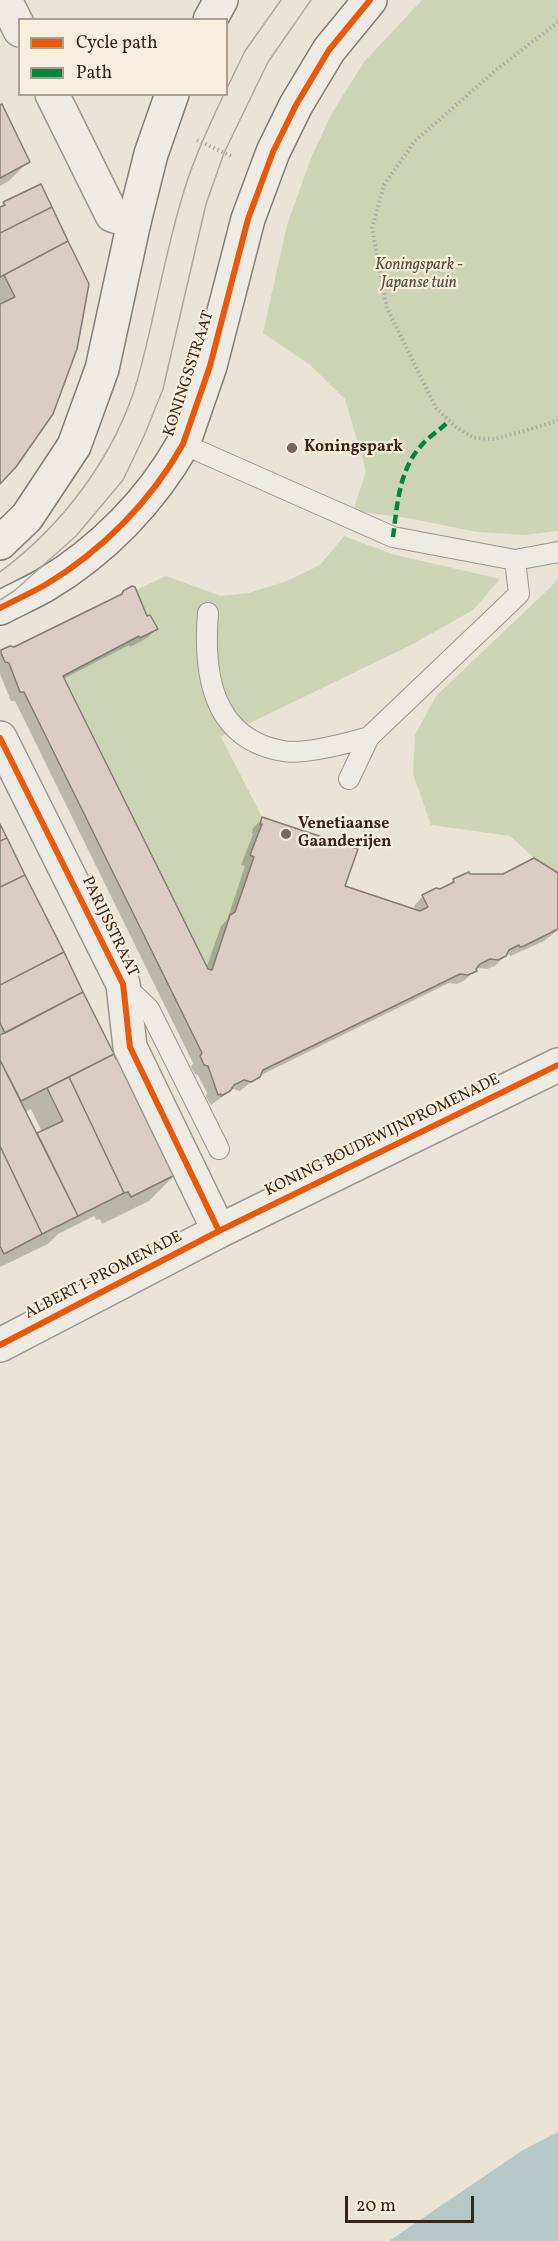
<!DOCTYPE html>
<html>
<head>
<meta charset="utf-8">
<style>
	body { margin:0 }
	#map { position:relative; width:558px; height:2241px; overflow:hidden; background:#e9e4d5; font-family:Vollkorn,serif }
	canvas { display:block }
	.legend { position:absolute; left:18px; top:18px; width:210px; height:78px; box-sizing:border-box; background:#f6efde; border:2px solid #aa9e8f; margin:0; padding:8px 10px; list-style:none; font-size:18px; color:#382418 }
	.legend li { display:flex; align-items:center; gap:12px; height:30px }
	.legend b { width:30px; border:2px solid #aa9e8f }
	.scale { position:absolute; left:345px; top:2196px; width:129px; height:27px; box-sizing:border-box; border:3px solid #382418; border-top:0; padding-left:8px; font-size:18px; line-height:21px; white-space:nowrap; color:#382418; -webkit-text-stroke:4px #f6efde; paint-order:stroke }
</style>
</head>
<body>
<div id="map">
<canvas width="558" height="2241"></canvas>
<ul class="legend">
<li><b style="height:8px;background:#e8590c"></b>Cycle path</li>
<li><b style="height:8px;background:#00873e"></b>Path</li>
</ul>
<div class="scale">20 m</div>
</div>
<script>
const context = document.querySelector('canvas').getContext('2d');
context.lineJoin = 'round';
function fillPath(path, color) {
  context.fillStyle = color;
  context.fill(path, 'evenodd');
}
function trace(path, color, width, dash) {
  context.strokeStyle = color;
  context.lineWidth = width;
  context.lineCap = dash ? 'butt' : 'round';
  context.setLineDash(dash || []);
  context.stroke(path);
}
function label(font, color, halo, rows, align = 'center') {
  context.font = font + ' Vollkorn,serif';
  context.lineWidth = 4.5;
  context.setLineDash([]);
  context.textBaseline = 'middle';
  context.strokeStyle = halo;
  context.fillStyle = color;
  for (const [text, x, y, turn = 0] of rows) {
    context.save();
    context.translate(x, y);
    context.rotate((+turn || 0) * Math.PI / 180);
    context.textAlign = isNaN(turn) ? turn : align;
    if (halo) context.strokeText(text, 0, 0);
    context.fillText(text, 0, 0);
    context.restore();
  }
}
const green = new Path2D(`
	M 422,0 L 558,0 L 558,531 L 525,535 L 477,532 L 408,518 L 353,511 L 366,471 L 345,399 L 310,365 L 263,333 L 287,225 L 311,158 L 332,113 L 364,62 Z
	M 344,536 L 392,554 L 500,579 L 473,610 L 411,645 L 221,737 L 262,817 L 260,823 L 262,824 L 250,855 L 254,857 L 235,912 L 230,915 L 212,970 L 208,969 L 64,676 L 139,636 L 140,638 L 158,629 L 150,615 L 147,616 L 136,590 L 166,576 L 221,596 L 249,593 L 287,581 L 320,565 Z
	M 558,580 L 558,873 L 534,858 L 510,836 L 431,825 L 413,774 L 415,735 L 436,696 Z`);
const water = new Path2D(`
	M 558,2132 L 558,2241 L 389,2241 L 523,2150 Z`);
const shadow = new Path2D(`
	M 0,104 L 27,163 L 9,181 L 0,186 Z
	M 4,203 L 50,208 L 88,284 L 0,481 L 0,207 Z
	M 124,592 L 156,629 L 147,638 L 130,647 L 129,645 L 63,679 L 206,969 L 221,926 L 227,920 L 245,866 L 241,865 L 253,834 L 252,833 L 253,828 L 263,818 L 343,887 L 416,912 L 414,906 L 423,896 L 440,891 L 454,880 L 469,876 L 558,874 L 558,930 L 544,941 L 513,955 L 510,956 L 509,954 L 505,956 L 495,966 L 487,969 L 479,968 L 475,970 L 465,980 L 457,984 L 449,983 L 257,1077 L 240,1091 L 233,1089 L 211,1105 L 206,1097 L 207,1093 L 198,1075 L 195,1074 L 191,1067 L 193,1063 L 15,701 L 11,701 L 0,674 L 0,654 L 2,652 L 14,649 L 118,598 Z
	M 0,828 L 116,1061 L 177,1173 L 149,1201 L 102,1224 L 100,1219 L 96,1220 L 94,1216 L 58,1234 L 48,1244 L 0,1267 ZM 31,1109 L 42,1132 L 36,1136 L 25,1112 Z`);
const building = new Path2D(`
	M 2,104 L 30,162 L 0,178 L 0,105 Z
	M 41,184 L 52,207 L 0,233 L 0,207 L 5,205 L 3,202 Z
	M 52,207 L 68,241 L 0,277 L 0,233 Z
	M 68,241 L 89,284 L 77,349 L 53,414 L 16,467 L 0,484 L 0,304 L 15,297 L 4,275 Z
	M 132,586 L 135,587 L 147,616 L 150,615 L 158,629 L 140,638 L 139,636 L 63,676 L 208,969 L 212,970 L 230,915 L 235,912 L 254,857 L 250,855 L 262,824 L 260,824 L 262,817 L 358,849 L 345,886 L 420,911 L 428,907 L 422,895 L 436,888 L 440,889 L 454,882 L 453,879 L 469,872 L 470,874 L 503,874 L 534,858 L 558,873 L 558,929 L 524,946 L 520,947 L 519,945 L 509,950 L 506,956 L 498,960 L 490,959 L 480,964 L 476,969 L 477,971 L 468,975 L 460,974 L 263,1070 L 260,1077 L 251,1082 L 244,1080 L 234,1085 L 230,1091 L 221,1096 L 221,1094 L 218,1095 L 208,1066 L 204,1065 L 200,1056 L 202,1053 L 24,692 L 20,692 L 9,663 L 5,662 L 1,653 L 1,650 L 10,646 L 14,647 L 122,594 L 123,591 Z
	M 0,824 L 7,838 L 0,841 Z
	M 7,838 L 25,875 L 0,887 L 0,841 Z
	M 25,875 L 64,952 L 0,985 L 0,887 Z
	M 64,952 L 83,992 L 5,1033 L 0,1023 L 0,985 Z
	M 83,992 L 114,1054 L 21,1101 L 0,1060 L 0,1035 Z
	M 114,1054 L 116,1059 L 121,1056 L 179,1173 L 131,1197 L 128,1192 L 124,1193 L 69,1077 Z
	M 0,1060 L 78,1216 L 42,1234 L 0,1146 Z
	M 69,1077 L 124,1193 L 78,1216 L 37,1133 L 63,1121 L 47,1088 Z
	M 0,1146 L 42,1234 L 4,1254 L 0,1246 Z`);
const path = new Path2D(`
	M 558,22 L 496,70 L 414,142 L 384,185 L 372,228 L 387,308 L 436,408 L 457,428 L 474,438 L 495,439 L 558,421
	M 197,140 L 231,156`);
const lane = new Path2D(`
	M 183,444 L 393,537 L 515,560 L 558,552
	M 208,613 C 203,673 212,739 283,751 C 304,755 348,743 369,737
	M 349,779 L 369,737 L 519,594 L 515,560
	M 123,984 L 149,1009 L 219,1149`);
const street = new Path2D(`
	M 5,0 L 20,30
	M 52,94 L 112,215 L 134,222
	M 0,738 L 123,984 L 130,1047 L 219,1231
	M 0,1345 L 219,1231 L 558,1065`);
const secondary = new Path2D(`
	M 210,20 L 221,0
	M 0,543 L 27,517 L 74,446 L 102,369 L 134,222 L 151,154 L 172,94
	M 0,608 C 15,600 31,593 45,585 C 102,551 151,501 183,444 L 210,366 L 248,219 L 273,152 L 296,105 L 329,50 L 370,0`);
const tram = new Path2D(`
	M 226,90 L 245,51 L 281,0
	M 0,572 C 63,525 116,455 138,378 C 155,316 165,252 184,191 C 194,158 209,126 224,94
	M 0,600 L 14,591 L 76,536 L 123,480 L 144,436 L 163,389 L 206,204 L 224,153 L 268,62 L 311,0`);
const quiet = new Path2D(`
	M 393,537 C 397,506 399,471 420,447 C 428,437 440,430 449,421`);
const cycleway = new Path2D(`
	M 0,608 C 15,600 31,593 45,585 C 102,551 151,501 183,444 L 210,366 L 248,219 L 273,152 L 296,105 L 329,50 L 370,0
	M 0,738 L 123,984 L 130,1047 L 219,1231
	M 0,1345 L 219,1231 L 558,1065`);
const markers = [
	[292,448,6,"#76675a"],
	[286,834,6,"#76675a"]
];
const parkNames = [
	["Koningspark -",419,266],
	["Japanse tuin",419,284]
];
const streetNames = [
	["KONINGSSTRAAT",190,374,-72],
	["PARIJSSTRAAT",109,927,64],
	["KONING BOUDEWIJNPROMENADE",383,1136,-26],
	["ALBERT I-PROMENADE",104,1276,-27]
];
const poiNames = [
	["Koningspark",304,448],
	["Venetiaanse",298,825],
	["Gaanderijen",298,843]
];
fillPath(green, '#cdd4b6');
fillPath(water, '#b4c9c6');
fillPath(shadow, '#0003');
fillPath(building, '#dbcdc3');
trace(building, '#827c73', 1.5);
trace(lane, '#9b958c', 22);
trace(street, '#9b958c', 36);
trace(secondary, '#827c73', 36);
trace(path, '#aca8a1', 4, [1.5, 3]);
trace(lane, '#edebe3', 20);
trace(street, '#edebe3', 33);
trace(secondary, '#edebe3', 33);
trace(tram, '#aca8a1', 1.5);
trace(quiet, '#00873e', 4.5, [9, 4.5]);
trace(cycleway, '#e8590c', 6);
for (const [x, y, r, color] of markers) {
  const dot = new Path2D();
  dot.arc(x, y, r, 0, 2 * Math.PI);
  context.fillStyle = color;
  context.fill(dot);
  trace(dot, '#f6efde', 2);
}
label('italic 16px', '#584c39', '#f6efde', parkNames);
label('16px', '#382418', '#f6efde', streetNames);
label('bold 16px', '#382418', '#f6efde', poiNames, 'left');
</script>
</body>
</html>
